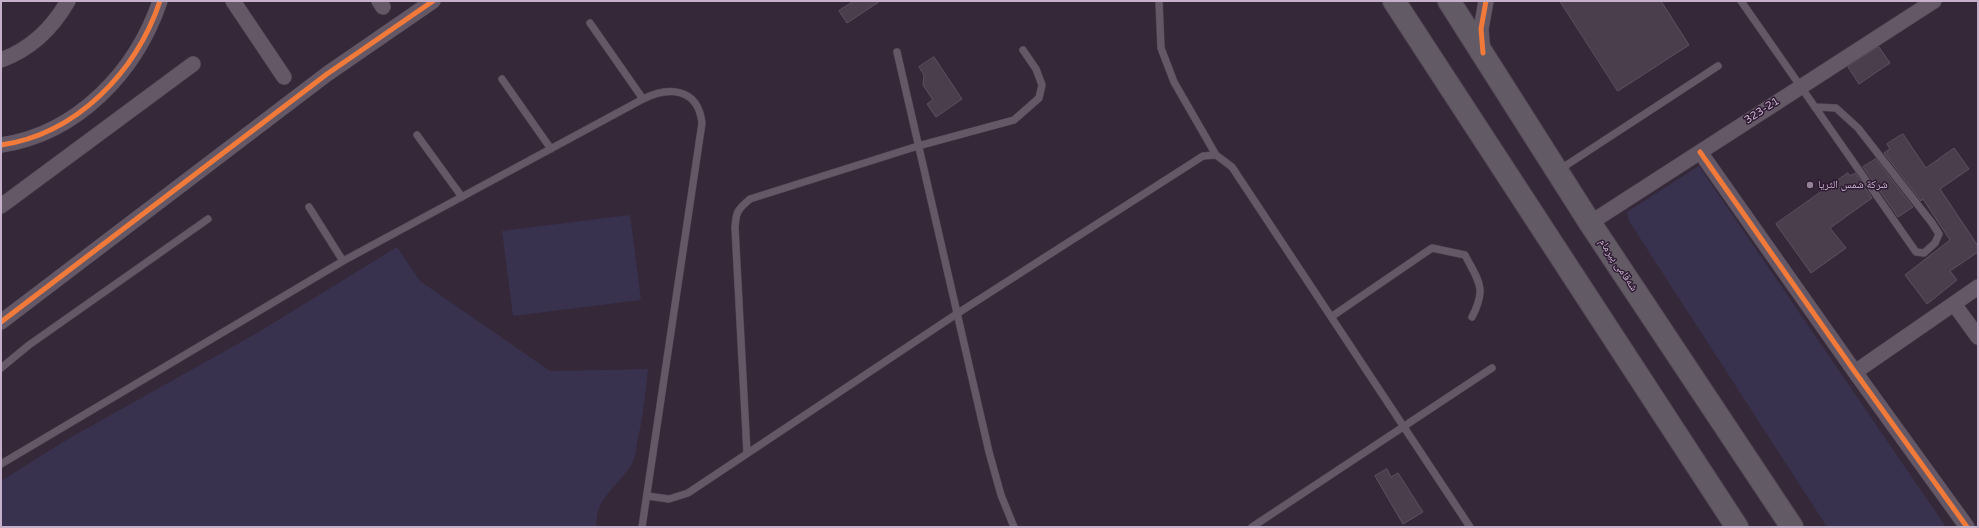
<!DOCTYPE html>
<html>
<head>
<meta charset="utf-8">
<style>
	body { margin:0 }
	#map { position:relative; width:1979px; height:528px; overflow:hidden; background:#352838; font-family:"Varela Round",sans-serif }
	canvas { display:block }
	.frame { position:absolute; inset:0; border:2px solid #c6b1ca; pointer-events:none }
</style>
</head>
<body>
<div id="map">
<canvas width="1979" height="528"></canvas>
<div class="frame"></div>
</div>
<script>
const context = document.querySelector('canvas').getContext('2d');
context.lineJoin = 'round';
function fillPath(path, color) {
  context.fillStyle = color;
  context.fill(path, 'evenodd');
}
function trace(path, color, width, dash) {
  context.strokeStyle = color;
  context.lineWidth = width;
  context.lineCap = dash ? 'butt' : 'round';
  context.setLineDash(dash || []);
  context.stroke(path);
}
function label(font, color, halo, rows, align = 'center') {
  context.font = font + ' "Varela Round","Noto Naskh Arabic",sans-serif';
  context.lineWidth = 3;
  context.setLineDash([]);
  context.textBaseline = 'middle';
  context.strokeStyle = halo;
  context.fillStyle = color;
  for (const [text, x, y, turn = 0] of rows) {
    context.save();
    context.translate(x, y);
    context.rotate((+turn || 0) * Math.PI / 180);
    context.textAlign = isNaN(turn) ? turn : align;
    if (halo) context.strokeText(text, 0, 0);
    context.fillText(text, 0, 0);
    context.restore();
  }
}
const green = new Path2D(`
	M 1699,166 L 1946,527 L 1827,527 L 1629,221 L 1627,212 Z
	M 630,215 L 641,300 L 513,316 L 502,231 Z
	M 397,247 L 420,281 L 550,371 L 648,369 C 645,394 643,419 637,443 C 636,449 636,456 633,461 C 623,484 593,497 597,527 L 1,527 L 1,481 L 68,439 L 257,333 Z`);
const building = new Path2D(`
	M 854,1 L 880,1 L 847,23 L 839,11 Z
	M 1560,1 L 1661,1 L 1689,45 L 1618,91 Z
	M 1879,47 L 1890,63 L 1859,84 L 1848,67 Z
	M 934,57 L 962,99 L 936,117 L 927,104 L 933,100 L 923,85 L 924,75 L 919,67 Z
	M 1903,134 L 1926,168 L 1954,148 L 1969,169 L 1940,189 L 1978,246 L 1978,252 L 1950,271 L 1957,280 L 1927,304 L 1905,275 L 1950,240 L 1923,199 L 1921,201 L 1884,153 L 1890,149 L 1887,144 Z
	M 1876,159 L 1913,207 L 1898,217 L 1863,167 Z
	M 1848,173 L 1850,176 L 1855,173 L 1872,198 L 1830,228 L 1846,248 L 1811,273 L 1776,224 Z
	M 1387,469 L 1391,477 L 1398,473 L 1423,512 L 1403,524 L 1375,476 Z`);
const service = new Path2D(`
	M 1159,1 L 1161,48 L 1174,82 L 1216,155
	M 1741,1 L 1916,252 L 1924,253 L 1935,243 L 1939,234 L 1932,223 L 1858,128 L 1836,108 L 1815,107
	M 590,23 L 643,99
	M 897,52 L 989,452 L 1001,495 L 1014,527
	M 502,79 L 551,149
	M 417,135 L 462,197
	M 1559,170 L 1718,66
	M 309,207 L 343,261
	M 1331,317 L 1432,248 L 1465,255 C 1479,282 1487,288 1472,317
	M 1,368 L 29,345 L 208,219
	M 747,453 L 735,228 C 736,212 737,210 750,199 L 918,146 L 1014,120 L 1039,98 L 1042,85 L 1036,69 L 1023,50
	M 1,464 L 343,261 L 643,99 C 669,86 698,88 702,123 L 642,527
	M 647,496 L 669,499 L 688,493 L 958,313 L 1203,156 L 1216,155 L 1232,167 L 1470,527
	M 1252,527 L 1492,368`);
const minor = new Path2D(`
	M 233,1 L 284,77
	M 379,1 L 383,7
	M 1483,52 L 1481,29 L 1486,1
	M 1,60 C 31,49 52,29 68,1
	M 1,145 C 77,134 136,72 160,1
	M 1700,152 L 1855,372 L 1967,527
	M 1,206 L 193,64
	M 1590,223 L 1934,1
	M 1954,304 L 1978,337
	M 1,322 L 327,74 L 433,1
	M 1855,372 L 1978,287`);
const trunk = new Path2D(`
	M 1394,1 L 1737,527
	M 1449,1 L 1590,223 L 1792,527`);
const cycleway = new Path2D(`
	M 1483,53 L 1481,29 L 1486,1
	M 1,145 C 77,134 136,72 160,1
	M 1700,152 L 1855,372 L 1967,527
	M 1,322 L 327,74 L 433,1`);
const markers = [
	[1810,185,4,"#938197"]
];
const streetNames = [
	["323-21",1762,111,-33],
	["شەقامی پیرمام",1618,265,56]
];
const poiNames = [
	["شركة شمس الثريا",1818,185]
];
fillPath(green, '#38324e');
fillPath(building, '#4a3e4d');
trace(building, '#5d5060', 1);
trace(service, '#4d4350', 8);
trace(minor, '#4d4350', 16);
trace(trunk, '#514553', 24);
trace(service, '#645866', 7);
trace(minor, '#645866', 15);
trace(trunk, '#625a64', 22);
trace(cycleway, '#f17a3a', 5);
for (const [x, y, r, color] of markers) {
  const dot = new Path2D();
  dot.arc(x, y, r, 0, 2 * Math.PI);
  context.fillStyle = color;
  context.fill(dot);
  trace(dot, '#2f1b33', 1.5);
}
label('11px', '#c6b1ca', '#2f1b33', streetNames);
label('11px', '#c6b1ca', '#2f1b33', poiNames, 'left');
</script>
</body>
</html>
